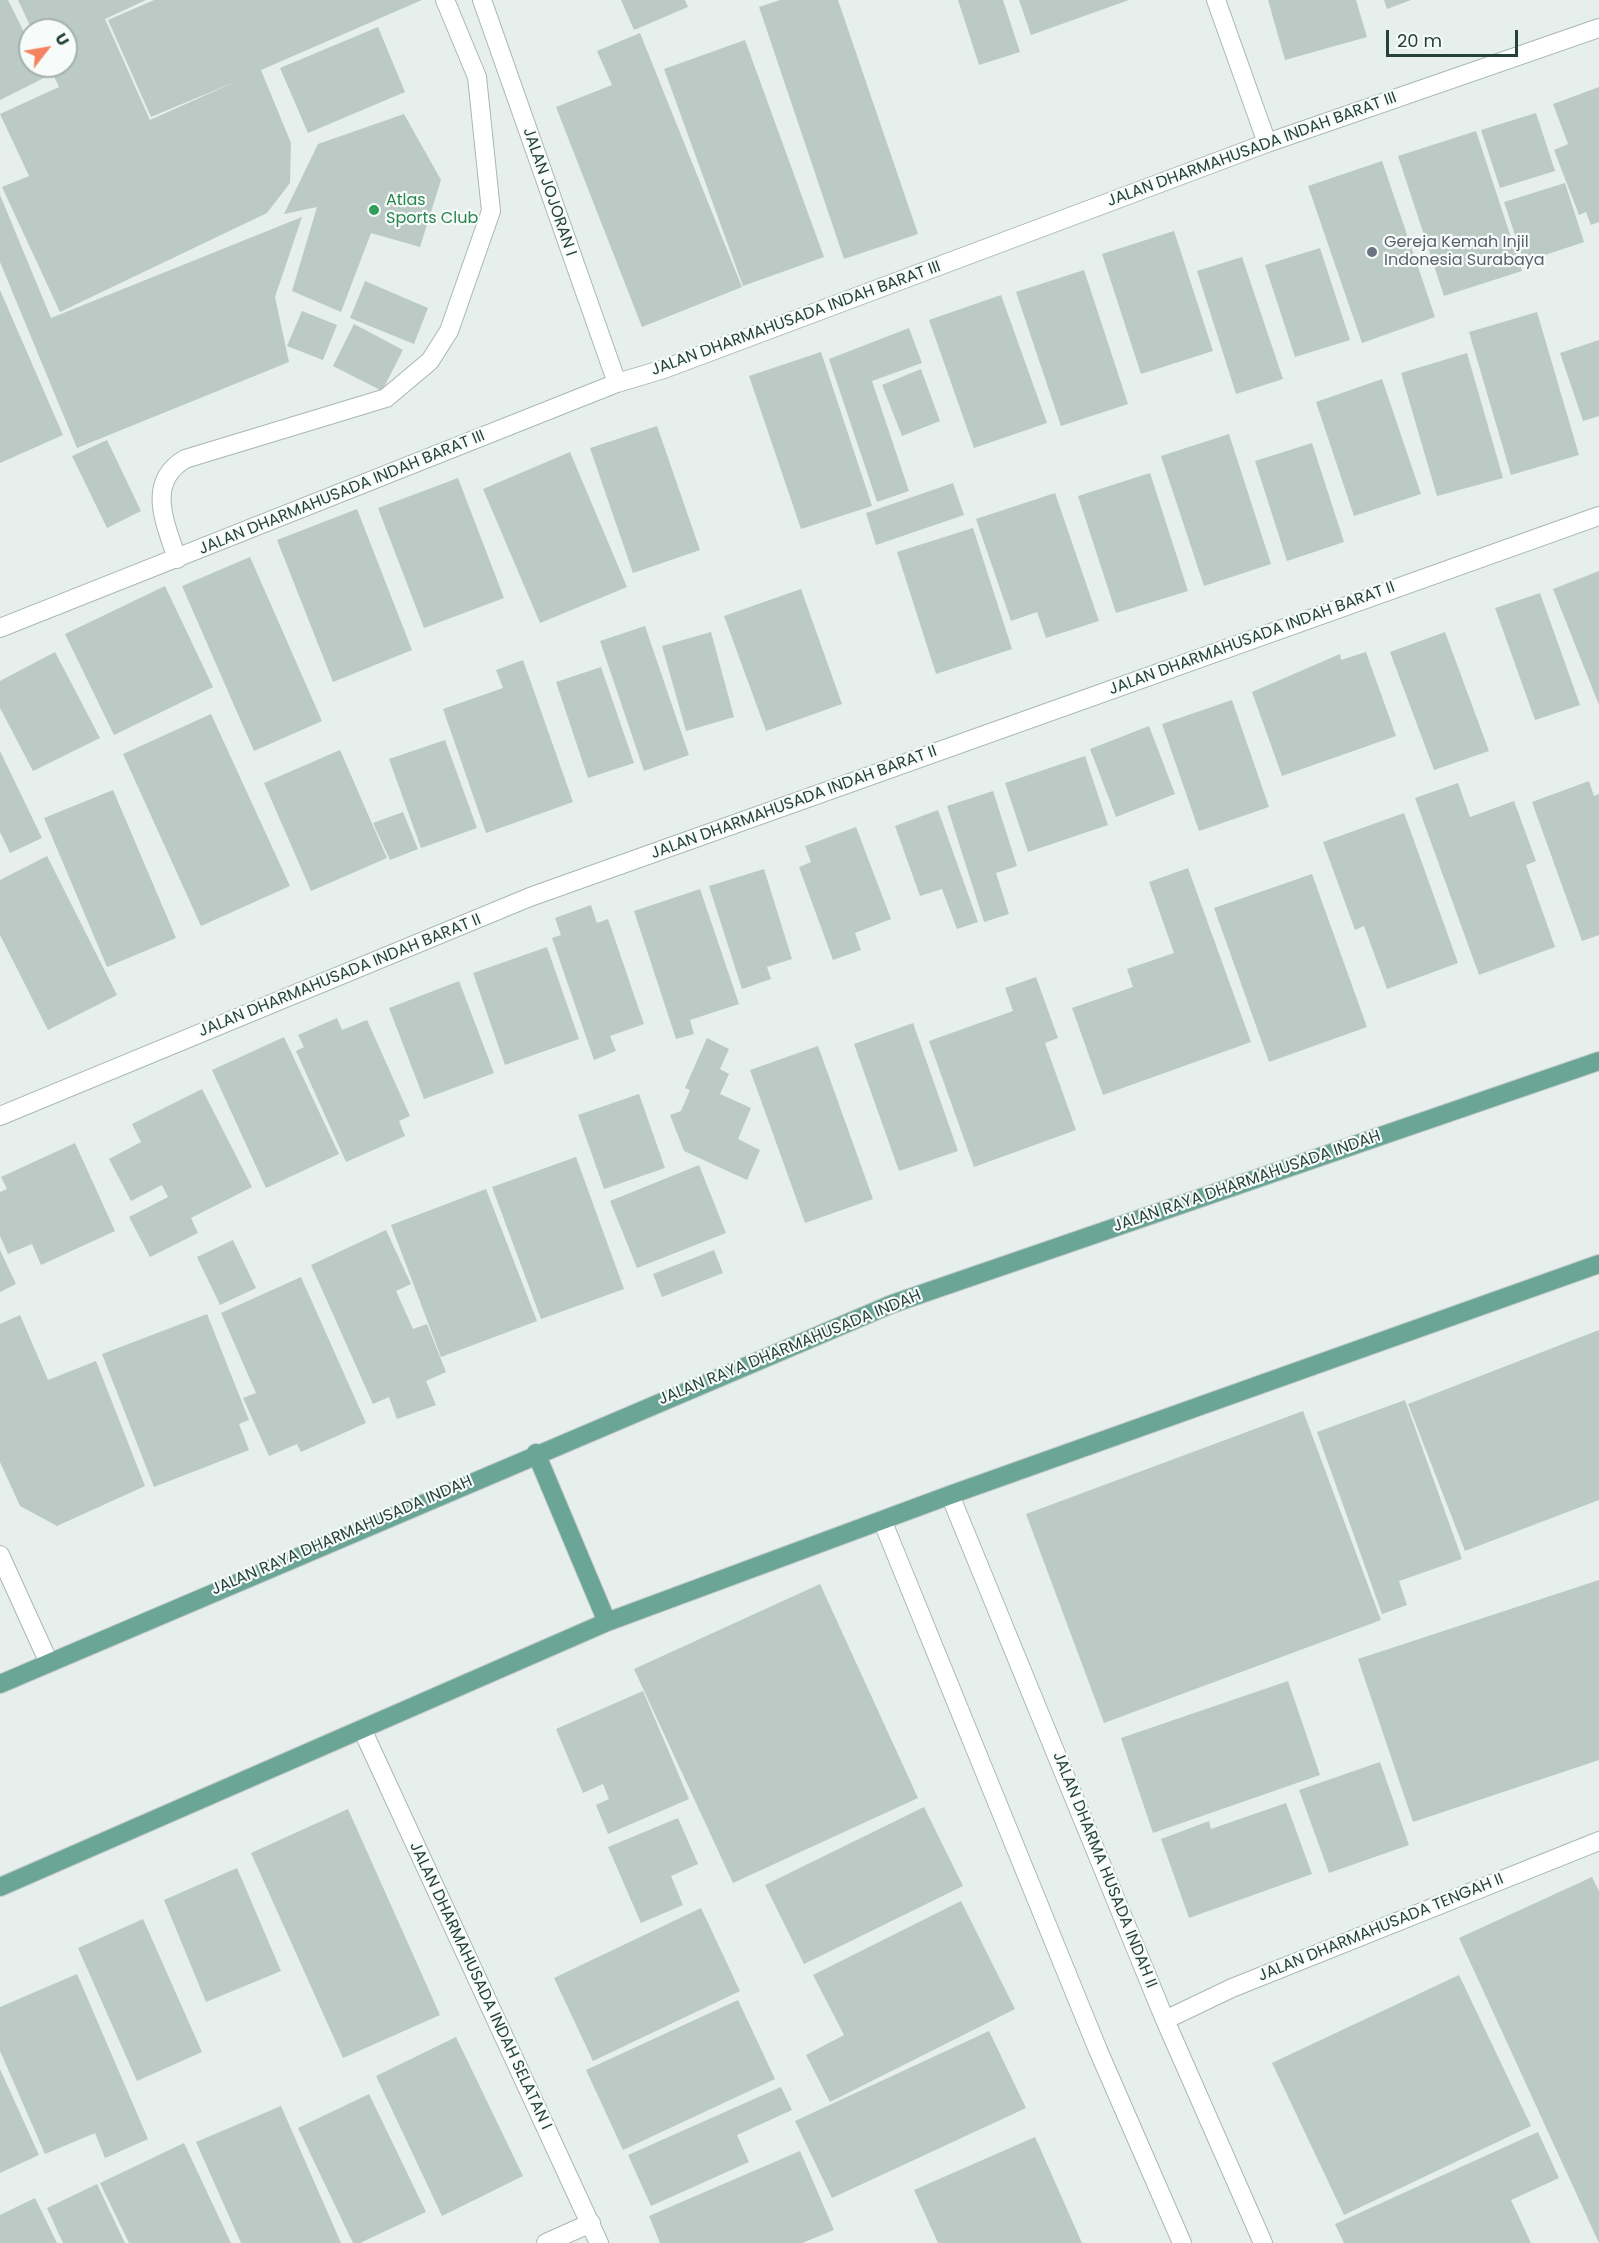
<!DOCTYPE html>
<html>
<head>
<meta charset="utf-8">
<style>
	body { margin:0 }
	#map { position:relative; width:1599px; height:2243px; overflow:hidden; background:#e6efeb; font-family:Poppins,sans-serif }
	canvas { display:block }
	.north { position:absolute; left:18px; top:18px; width:60px; height:60px; box-sizing:border-box; background:#f7fbf9; border:2px solid #a3b1ad; border-radius:50%; rotate:59deg; font-size:16px; font-weight:700; line-height:24px; text-align:center; color:#24423a }
	.north::after { content:''; display:block; margin:auto; width:21px; height:27px; background:#f4845f; clip-path:polygon(50% 0,100% 100%,50% 72%,0 100%) }
	.scale { position:absolute; left:1386px; top:30px; width:132px; height:27px; box-sizing:border-box; border:3px solid #24423a; border-top:0; padding-left:8px; font-size:18px; line-height:21px; white-space:nowrap; color:#24423a; -webkit-text-stroke:4px #f7fbf9; paint-order:stroke }
</style>
</head>
<body>
<div id="map">
<canvas width="1599" height="2243"></canvas>
<div class="north">U</div>
<div class="scale">20 m</div>
</div>
<script>
const context = document.querySelector('canvas').getContext('2d');
context.lineJoin = 'round';
function fillPath(path, color) {
  context.fillStyle = color;
  context.fill(path, 'evenodd');
}
function trace(path, color, width, dash) {
  context.strokeStyle = color;
  context.lineWidth = width;
  context.lineCap = dash ? 'butt' : 'round';
  context.setLineDash(dash || []);
  context.stroke(path);
}
function label(font, color, halo, rows, align = 'center') {
  context.font = font + ' Poppins,sans-serif';
  context.lineWidth = 4.5;
  context.setLineDash([]);
  context.textBaseline = 'middle';
  context.strokeStyle = halo;
  context.fillStyle = color;
  for (const [text, x, y, turn = 0] of rows) {
    context.save();
    context.translate(x, y);
    context.rotate((+turn || 0) * Math.PI / 180);
    context.textAlign = isNaN(turn) ? turn : align;
    if (halo) context.strokeText(text, 0, 0);
    context.fillText(text, 0, 0);
    context.restore();
  }
}
const building = new Path2D(`
	M 0,0 L 8,0 L 30,44 L 30,66 L 41,66 L 46,77 L 0,100 Z
	M 18,0 L 146,0 L 105,19 L 150,120 L 237,81 L 151,117 L 108,20 L 154,0 L 422,0 L 261,70 L 291,143 L 290,183 L 267,213 L 60,312 L 2,187 L 29,176 L 0,114 L 59,87 L 49,66 L 66,66 L 66,30 L 32,30 Z
	M 621,0 L 685,0 L 688,7 L 634,30 Z
	M 780,0 L 838,0 L 918,234 L 844,259 L 759,7 Z
	M 958,0 L 1003,0 L 1020,52 L 979,65 Z
	M 1019,0 L 1129,0 L 1031,35 Z
	M 1268,0 L 1356,0 L 1367,37 L 1285,60 Z
	M 1384,0 L 1411,0 L 1387,9 Z
	M 378,27 L 405,92 L 308,133 L 280,68 Z
	M 640,33 L 742,287 L 642,327 L 556,107 L 612,85 L 597,51 Z
	M 745,40 L 824,257 L 743,286 L 664,69 Z
	M 1599,87 L 1599,222 L 1591,225 L 1586,212 L 1579,215 L 1554,150 L 1568,144 L 1553,104 Z
	M 1536,113 L 1555,171 L 1500,188 L 1481,130 Z
	M 404,114 L 441,180 L 420,247 L 371,233 L 341,312 L 292,291 L 317,207 L 284,214 L 318,144 Z
	M 1476,131 L 1522,271 L 1444,296 L 1398,156 Z
	M 1382,161 L 1435,317 L 1362,343 L 1308,186 Z
	M 1565,183 L 1584,242 L 1524,262 L 1504,202 Z
	M 0,195 L 51,318 L 302,217 L 275,297 L 289,362 L 77,448 L 0,262 Z
	M 1174,231 L 1213,351 L 1141,374 L 1102,254 Z
	M 1320,248 L 1350,340 L 1295,357 L 1265,265 Z
	M 1242,257 L 1283,379 L 1236,394 L 1197,271 Z
	M 1084,270 L 1128,404 L 1061,426 L 1016,292 Z
	M 365,281 L 428,308 L 414,344 L 350,318 Z
	M 0,290 L 63,435 L 0,463 Z
	M 1001,295 L 1047,423 L 974,448 L 929,320 Z
	M 302,311 L 337,325 L 323,360 L 287,346 Z
	M 1537,312 L 1579,455 L 1511,475 L 1469,332 Z
	M 354,324 L 403,350 L 382,391 L 333,366 Z
	M 909,328 L 922,363 L 872,381 L 909,491 L 877,502 L 829,359 Z
	M 1599,340 L 1599,416 L 1583,421 L 1560,353 Z
	M 821,352 L 872,506 L 801,529 L 749,376 Z
	M 1467,353 L 1503,478 L 1437,496 L 1401,373 Z
	M 921,369 L 940,421 L 902,436 L 882,385 Z
	M 1382,379 L 1421,494 L 1354,516 L 1316,402 Z
	M 657,426 L 700,550 L 633,573 L 590,448 Z
	M 1229,434 L 1271,564 L 1204,586 L 1161,456 Z
	M 107,440 L 141,511 L 107,528 L 72,456 Z
	M 1312,443 L 1344,542 L 1287,561 L 1255,461 Z
	M 570,452 L 627,587 L 540,623 L 483,489 Z
	M 1150,473 L 1188,591 L 1116,613 L 1078,496 Z
	M 458,478 L 504,598 L 424,628 L 378,508 Z
	M 953,483 L 964,515 L 876,545 L 866,513 Z
	M 1055,493 L 1099,621 L 1046,638 L 1037,612 L 1011,621 L 976,519 Z
	M 357,509 L 412,650 L 333,682 L 277,540 Z
	M 973,528 L 1012,649 L 936,674 L 897,552 Z
	M 250,557 L 322,721 L 254,751 L 182,586 Z
	M 1599,571 L 1599,705 L 1553,589 Z
	M 165,586 L 213,687 L 114,735 L 65,634 Z
	M 801,589 L 842,704 L 766,731 L 724,616 Z
	M 1540,593 L 1580,705 L 1535,720 L 1495,608 Z
	M 645,626 L 689,755 L 644,771 L 600,641 Z
	M 711,632 L 734,717 L 686,731 L 662,646 Z
	M 1445,632 L 1489,751 L 1434,770 L 1390,652 Z
	M 55,652 L 100,738 L 33,771 L 0,708 L 0,681 Z
	M 1366,652 L 1396,736 L 1282,776 L 1252,692 L 1340,654 L 1341,660 Z
	M 523,660 L 573,802 L 486,833 L 443,709 L 503,688 L 496,670 Z
	M 601,667 L 634,763 L 588,778 L 556,682 Z
	M 1232,700 L 1269,807 L 1199,831 L 1162,724 Z
	M 211,714 L 290,886 L 201,926 L 123,754 Z
	M 1149,726 L 1175,794 L 1116,817 L 1090,749 Z
	M 445,740 L 477,828 L 421,848 L 389,759 Z
	M 340,750 L 387,858 L 311,891 L 264,783 Z
	M 0,751 L 42,838 L 10,853 L 0,832 Z
	M 1085,756 L 1108,825 L 1028,852 L 1005,783 Z
	M 1589,781 L 1594,796 L 1599,794 L 1599,935 L 1582,941 L 1532,802 Z
	M 1458,783 L 1470,817 L 1514,801 L 1536,861 L 1526,865 L 1555,947 L 1479,975 L 1415,798 Z
	M 113,790 L 176,938 L 107,967 L 44,818 Z
	M 993,791 L 1017,866 L 996,873 L 1009,914 L 984,922 L 947,806 Z
	M 938,810 L 978,922 L 957,929 L 942,889 L 920,896 L 895,826 Z
	M 403,812 L 418,849 L 390,860 L 373,823 Z
	M 1404,813 L 1458,963 L 1387,989 L 1364,926 L 1355,930 L 1323,842 Z
	M 856,827 L 891,919 L 855,933 L 861,950 L 833,960 L 799,867 L 811,862 L 805,846 Z
	M 47,856 L 117,995 L 48,1030 L 0,935 L 0,880 Z
	M 1188,868 L 1251,1042 L 1103,1095 L 1072,1008 L 1133,987 L 1127,969 L 1174,953 L 1149,882 Z
	M 764,869 L 792,959 L 767,967 L 771,979 L 742,989 L 709,886 Z
	M 1312,874 L 1367,1027 L 1269,1062 L 1214,908 Z
	M 700,889 L 739,1004 L 690,1020 L 694,1034 L 676,1039 L 634,911 Z
	M 591,905 L 597,923 L 608,919 L 644,1024 L 610,1036 L 616,1051 L 594,1060 L 552,938 L 561,935 L 555,918 Z
	M 547,947 L 579,1039 L 505,1065 L 473,973 Z
	M 1036,977 L 1058,1038 L 1045,1043 L 1076,1130 L 974,1167 L 929,1041 L 1013,1011 L 1005,988 Z
	M 459,981 L 494,1073 L 424,1099 L 389,1008 Z
	M 337,1018 L 342,1030 L 367,1020 L 410,1116 L 399,1121 L 405,1136 L 346,1162 L 296,1051 L 304,1047 L 298,1035 Z
	M 913,1023 L 958,1151 L 899,1171 L 854,1044 Z
	M 284,1037 L 339,1154 L 266,1188 L 212,1070 Z
	M 707,1038 L 729,1049 L 720,1069 L 729,1074 L 720,1094 L 751,1108 L 738,1139 L 760,1150 L 747,1180 L 684,1151 L 670,1115 L 681,1111 L 690,1090 L 685,1088 Z
	M 818,1046 L 873,1199 L 805,1223 L 750,1070 Z
	M 202,1089 L 252,1187 L 191,1218 L 198,1233 L 150,1257 L 129,1217 L 168,1197 L 162,1185 L 131,1201 L 109,1159 L 141,1142 L 132,1124 Z
	M 639,1094 L 665,1168 L 604,1189 L 578,1115 Z
	M 75,1143 L 115,1231 L 41,1265 L 32,1244 L 8,1254 L 0,1236 L 0,1192 L 7,1189 L 1,1177 Z
	M 576,1157 L 624,1289 L 541,1319 L 492,1187 Z
	M 699,1165 L 726,1233 L 637,1268 L 610,1201 Z
	M 486,1189 L 537,1321 L 441,1357 L 391,1225 Z
	M 386,1230 L 411,1284 L 396,1291 L 413,1329 L 427,1324 L 446,1372 L 426,1381 L 436,1405 L 397,1419 L 389,1397 L 373,1404 L 311,1265 Z
	M 233,1240 L 256,1288 L 220,1305 L 197,1257 Z
	M 0,1250 L 16,1284 L 0,1292 Z
	M 714,1250 L 723,1273 L 662,1297 L 653,1274 Z
	M 301,1277 L 366,1423 L 301,1452 L 297,1444 L 269,1456 L 243,1398 L 256,1393 L 221,1313 Z
	M 207,1314 L 249,1420 L 239,1424 L 249,1450 L 154,1487 L 102,1354 Z
	M 20,1315 L 48,1380 L 96,1361 L 145,1486 L 57,1526 L 20,1506 L 0,1462 L 0,1324 Z
	M 1599,1330 L 1599,1500 L 1465,1551 L 1408,1404 Z
	M 1405,1400 L 1462,1559 L 1399,1581 L 1407,1605 L 1382,1614 L 1317,1432 Z
	M 1303,1411 L 1381,1620 L 1104,1723 L 1026,1514 Z
	M 1599,1580 L 1599,1760 L 1413,1822 L 1358,1659 Z
	M 820,1584 L 918,1798 L 733,1883 L 634,1669 Z
	M 1288,1681 L 1320,1775 L 1153,1833 L 1121,1738 Z
	M 643,1691 L 689,1799 L 608,1834 L 596,1805 L 609,1799 L 603,1784 L 583,1793 L 556,1729 Z
	M 1380,1762 L 1409,1845 L 1329,1873 L 1299,1790 Z
	M 1286,1803 L 1312,1874 L 1189,1918 L 1161,1839 L 1209,1821 L 1211,1829 Z
	M 924,1807 L 963,1886 L 804,1964 L 765,1885 Z
	M 348,1809 L 440,2015 L 343,2058 L 251,1853 Z
	M 678,1818 L 698,1864 L 671,1876 L 683,1905 L 641,1923 L 608,1847 Z
	M 237,1868 L 281,1971 L 206,2002 L 164,1900 Z
	M 1592,1877 L 1599,1891 L 1599,2243 L 1459,1938 Z
	M 961,1901 L 1015,2009 L 830,2102 L 806,2055 L 844,2035 L 813,1975 Z
	M 701,1908 L 740,1991 L 593,2061 L 554,1978 Z
	M 143,1919 L 202,2052 L 137,2081 L 78,1948 Z
	M 77,1974 L 148,2139 L 105,2158 L 95,2133 L 45,2154 L 0,2051 L 0,2007 Z
	M 1459,1975 L 1531,2126 L 1344,2215 L 1272,2063 Z
	M 738,2000 L 775,2079 L 623,2150 L 586,2070 Z
	M 989,2031 L 1026,2108 L 832,2198 L 795,2121 Z
	M 456,2037 L 523,2176 L 442,2216 L 376,2076 Z
	M 0,2069 L 39,2155 L 0,2173 Z
	M 781,2087 L 792,2110 L 737,2135 L 749,2162 L 651,2206 L 628,2155 Z
	M 369,2094 L 426,2212 L 360,2243 L 353,2243 L 298,2128 Z
	M 281,2106 L 341,2243 L 241,2243 L 196,2142 Z
	M 1538,2132 L 1559,2178 L 1511,2200 L 1531,2243 L 1344,2243 L 1335,2224 Z
	M 1035,2137 L 1082,2243 L 938,2243 L 914,2190 Z
	M 184,2143 L 231,2243 L 129,2243 L 100,2183 Z
	M 800,2151 L 834,2230 L 802,2243 L 660,2243 L 649,2216 Z
	M 97,2184 L 125,2243 L 63,2243 L 47,2208 Z
	M 35,2198 L 57,2243 L 0,2243 L 0,2215 Z`);
const service = new Path2D(`
	M 177,559 C 166,524 145,483 185,459 L 386,398 L 430,361 L 449,331 L 491,211 L 477,77 L 445,0`);
const minor = new Path2D(`
	M 482,0 L 617,383
	M 1216,0 L 1267,143
	M 0,628 L 617,383 L 664,369 L 1267,143 L 1599,28
	M 0,1116 L 530,897 L 1599,516
	M 950,1495 L 1165,2020 L 1263,2243
	M 882,1520 L 1098,2050 L 1182,2243
	M 0,1555 L 49,1663
	M 362,1729 L 599,2243
	M 1165,2020 L 1232,1988 L 1599,1841
	M 546,2243 L 591,2223`);
const primary = new Path2D(`
	M 536,1453 L 607,1622
	M 0,1684 L 892,1304 L 1599,1061
	M 0,1887 L 607,1622 L 950,1495 L 1599,1264`);
const markers = [
	[374,210,6,"#2e9e5b"],
	[1372,252,6,"#6b7280"]
];
const streetNames = [
	["JALAN DHARMAHUSADA INDAH BARAT III",1252,150,-20],
	["JALAN JOJORAN I",549,192,71],
	["JALAN DHARMAHUSADA INDAH BARAT III",796,319,-20],
	["JALAN DHARMAHUSADA INDAH BARAT III",342,493,-22],
	["JALAN DHARMAHUSADA INDAH BARAT II",1252,639,-20],
	["JALAN DHARMAHUSADA INDAH BARAT II",794,803,-20],
	["JALAN DHARMAHUSADA INDAH BARAT II",340,976,-22],
	["JALAN RAYA DHARMAHUSADA INDAH",1247,1182,-19],
	["JALAN RAYA DHARMAHUSADA INDAH",790,1348,-22],
	["JALAN RAYA DHARMAHUSADA INDAH",342,1536,-23],
	["JALAN DHARMA HUSADA INDAH II",1104,1870,68],
	["JALAN DHARMAHUSADA TENGAH II",1381,1928,-22],
	["JALAN DHARMAHUSADA INDAH SELATAN I",480,1986,65]
];
const leisureNames = [
	["Atlas",386,201],
	["Sports Club",386,219]
];
const worshipNames = [
	["Gereja Kemah Injil",1384,243],
	["Indonesia Surabaya",1384,261]
];
fillPath(building, '#bbcac4');
trace(service, '#a8b8b2', 20);
trace(minor, '#a8b8b2', 20);
trace(primary, '#c2cac8', 20);
trace(service, '#fff', 18);
trace(minor, '#fff', 18);
trace(primary, '#6aa596', 18);
for (const [x, y, r, color] of markers) {
  const dot = new Path2D();
  dot.arc(x, y, r, 0, 2 * Math.PI);
  context.fillStyle = color;
  context.fill(dot);
  trace(dot, '#f7fbf9', 2);
}
label('16px', '#24423a', '#f7fbf9', streetNames);
label('16px', '#27864d', '#f7fbf9', leisureNames, 'left');
label('16px', '#5b616d', '#f7fbf9', worshipNames, 'left');
</script>
</body>
</html>
